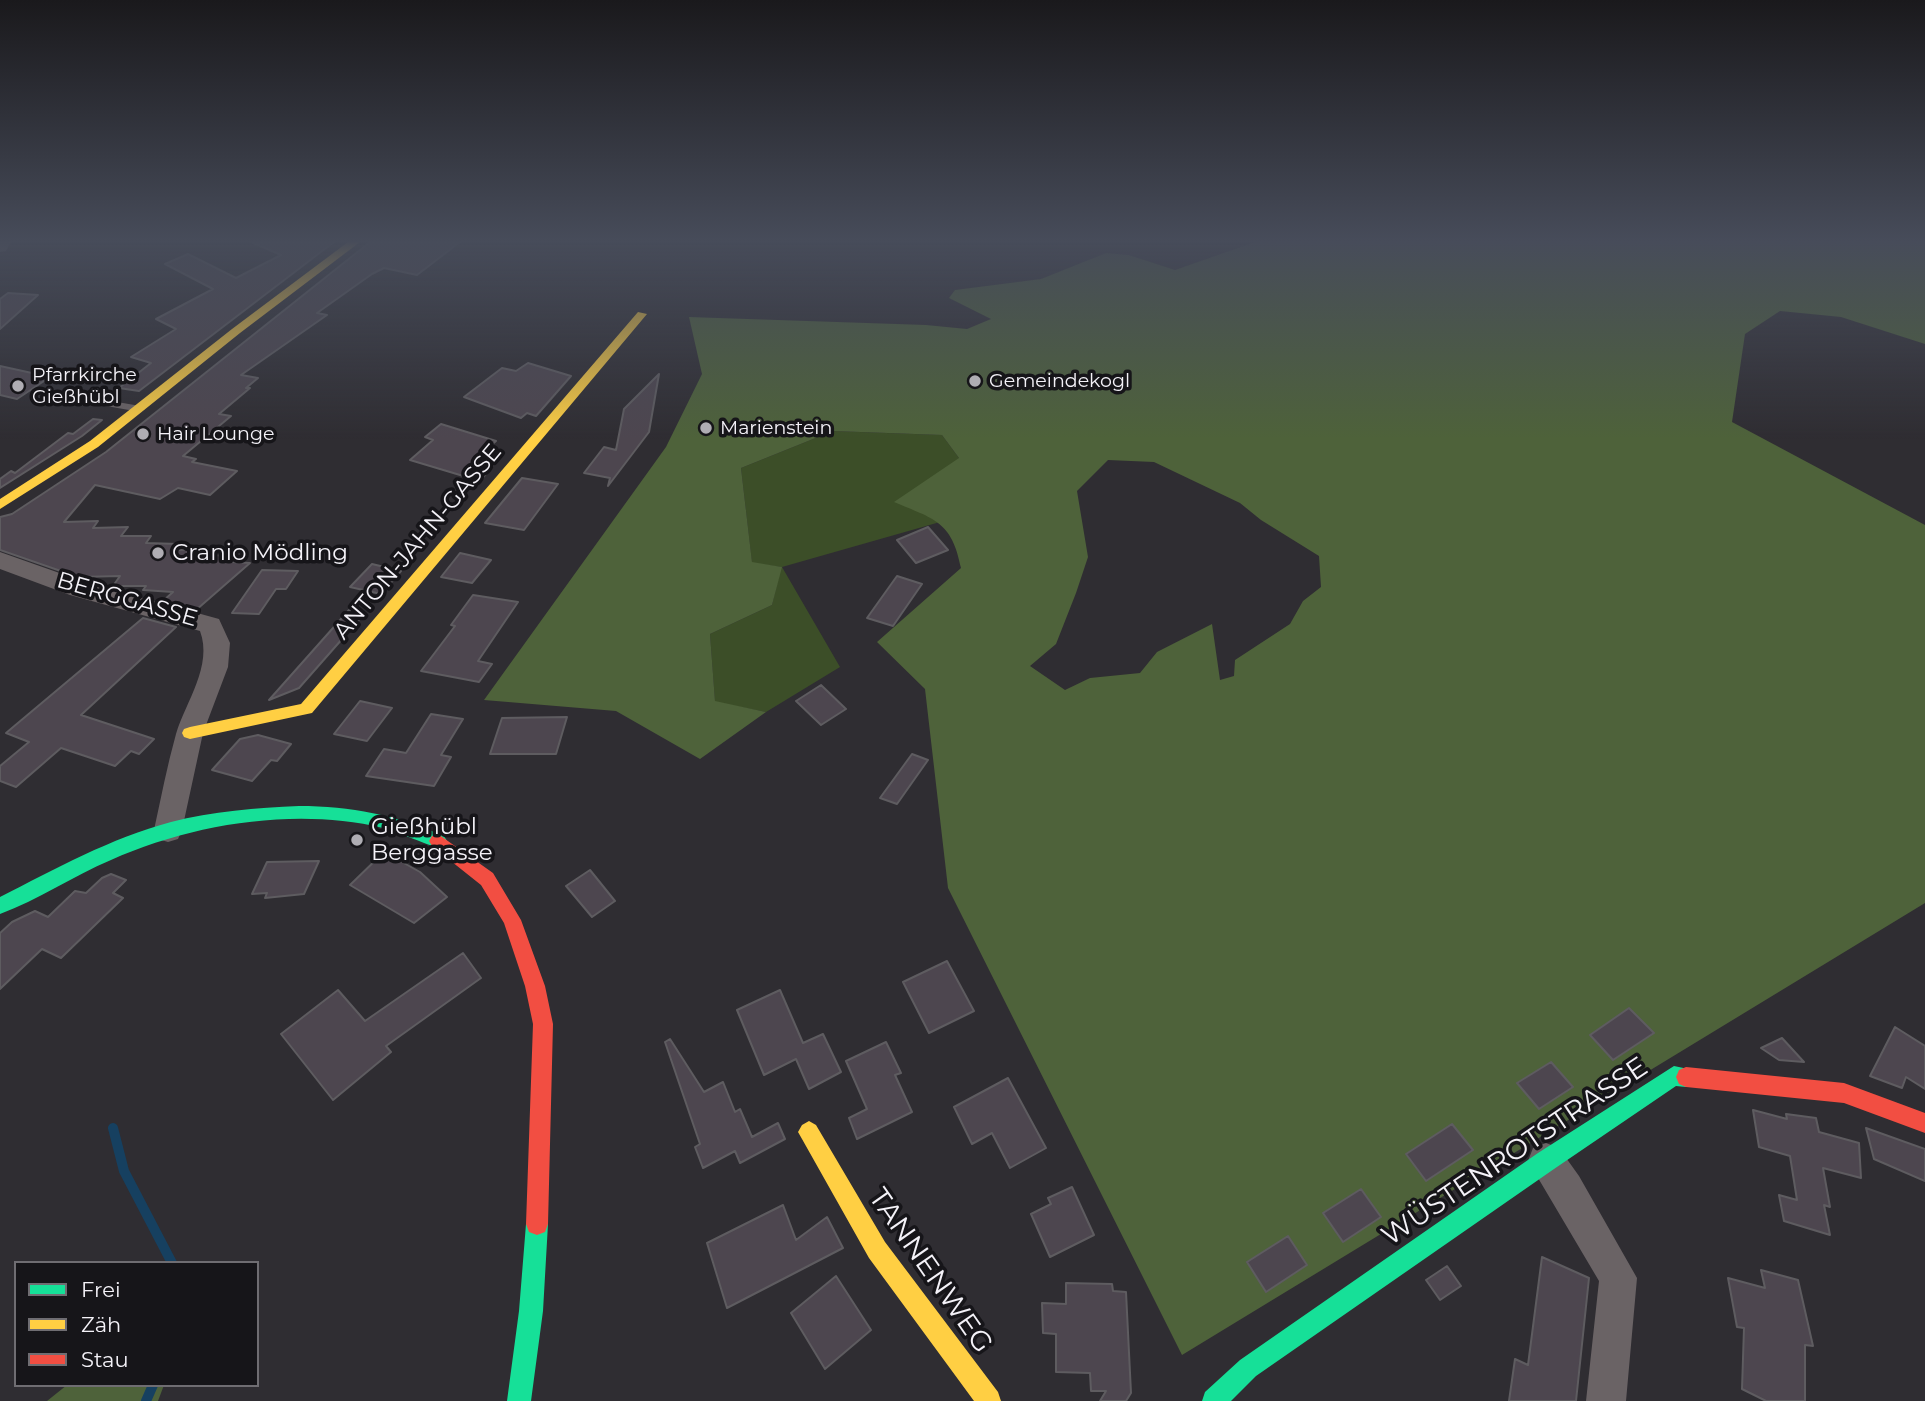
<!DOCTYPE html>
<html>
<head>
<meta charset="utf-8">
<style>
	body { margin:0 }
	#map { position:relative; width:1925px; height:1401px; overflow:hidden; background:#2f2d32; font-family:Montserrat,sans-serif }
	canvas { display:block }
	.legend { position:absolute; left:14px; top:1261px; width:245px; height:126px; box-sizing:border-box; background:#161519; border:2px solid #6f6d72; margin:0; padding:9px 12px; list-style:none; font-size:21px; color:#f4f2f8 }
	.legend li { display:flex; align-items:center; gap:14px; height:35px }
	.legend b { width:35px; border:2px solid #6f6d72 }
</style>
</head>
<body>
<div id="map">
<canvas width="1925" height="1401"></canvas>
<ul class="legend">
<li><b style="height:9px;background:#16e098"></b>Frei</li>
<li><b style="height:9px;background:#ffcf43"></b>Zäh</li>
<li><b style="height:9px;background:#f24e42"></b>Stau</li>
</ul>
</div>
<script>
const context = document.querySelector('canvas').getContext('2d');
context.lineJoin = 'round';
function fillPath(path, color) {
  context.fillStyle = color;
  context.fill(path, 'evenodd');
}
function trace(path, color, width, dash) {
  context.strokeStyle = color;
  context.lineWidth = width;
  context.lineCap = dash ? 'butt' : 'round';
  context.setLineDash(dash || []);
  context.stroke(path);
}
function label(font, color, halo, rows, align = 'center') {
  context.font = font + ' Montserrat,sans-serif';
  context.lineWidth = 7;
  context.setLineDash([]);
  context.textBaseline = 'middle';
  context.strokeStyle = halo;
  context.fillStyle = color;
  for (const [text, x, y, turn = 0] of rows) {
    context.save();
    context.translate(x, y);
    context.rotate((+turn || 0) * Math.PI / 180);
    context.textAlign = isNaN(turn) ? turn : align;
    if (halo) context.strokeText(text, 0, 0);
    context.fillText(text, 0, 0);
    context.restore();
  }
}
const green = new Path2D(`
	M 833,431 L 942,435 L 959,458 L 940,522 L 782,567 L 840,667 L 766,712 L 715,702 L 710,634 L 772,605 L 781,567 L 752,563 L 741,468 Z`);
const forest = new Path2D(`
	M 1255,242 L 1925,242 L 1925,344 L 1841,317 L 1780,311 L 1745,334 L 1732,422 L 1925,525 L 1925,903 L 1182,1355 L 948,888 L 925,689 L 877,642 L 961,568 C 952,521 934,519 894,502 L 959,458 L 942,435 L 833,431 L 741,468 L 752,562 L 782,567 L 772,605 L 710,634 L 715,701 L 766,712 L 700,759 L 616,711 L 484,700 L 666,447 L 702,374 L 689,317 L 926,325 L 967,329 L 991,319 L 949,298 L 955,290 L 1041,279 L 1106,253 L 1129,255 L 1175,270 ZM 1108,460 L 1154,462 L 1240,503 L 1261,520 L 1319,556 L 1321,587 L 1303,601 L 1290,624 L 1235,660 L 1234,676 L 1220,680 L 1212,624 L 1157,652 L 1140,673 L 1090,678 L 1065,690 L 1030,666 L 1056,644 L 1076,593 L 1088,557 L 1077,491 Z
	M 67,1385 L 164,1385 L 158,1401 L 47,1401 Z`);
const stream = new Path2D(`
	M 113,1128 L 124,1171 L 172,1263
	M 146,1401 L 153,1385`);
const building = new Path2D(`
	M 251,242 L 334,242 L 139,391 L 119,388 L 151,363 L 131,357 L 176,329 L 156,319 L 213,289 L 165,264 L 188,254 L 236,278 L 281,255 Z
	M 370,242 L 460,242 L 417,275 L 384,268 L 372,274 L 317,313 L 327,315 L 241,375 L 258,378 L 246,388 L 250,388 L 219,414 L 231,416 L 183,456 L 196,459 L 192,462 L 237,471 L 210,495 L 178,488 L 160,499 L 95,485 L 64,522 L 98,521 L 93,528 L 128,527 L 121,536 L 151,536 L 146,543 L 179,544 L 174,550 L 210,549 L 206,555 L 236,556 L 232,562 L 250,563 L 196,610 L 163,601 L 173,592 L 143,590 L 146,586 L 113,586 L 120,576 L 78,577 L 0,550 L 0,517 L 12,514 L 106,452 Z
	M 8,293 L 38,295 L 0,329 L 0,299 Z
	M 528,363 L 571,376 L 536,416 L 527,413 L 521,418 L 464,397 L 502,368 L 516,371 Z
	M 0,366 L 50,377 L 17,399 L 0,395 Z
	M 659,374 L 649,432 L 608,486 L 610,478 L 584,473 L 604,447 L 616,450 L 624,409 Z
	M 93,419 L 102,420 L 82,436 L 0,488 L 0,479 L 11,471 L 15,473 L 68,433 L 73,434 Z
	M 441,424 L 496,441 L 482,453 L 499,458 L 480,481 L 410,460 L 433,440 L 425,437 Z
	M 522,478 L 558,484 L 524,530 L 485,523 Z
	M 928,527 L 948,550 L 916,563 L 897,540 Z
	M 460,553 L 491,560 L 472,583 L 441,577 Z
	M 372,564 L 401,571 L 381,594 L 350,587 Z
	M 262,570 L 298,571 L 286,589 L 276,589 L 259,614 L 232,613 Z
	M 897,576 L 922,584 L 893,626 L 867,618 Z
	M 473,595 L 518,602 L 478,661 L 492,664 L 479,682 L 421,671 L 455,626 L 451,625 Z
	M 349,610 L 365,613 L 299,688 L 269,700 Z
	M 143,618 L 176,627 L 81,715 L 154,739 L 139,754 L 131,751 L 115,766 L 61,748 L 16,787 L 0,781 L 0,766 L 29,742 L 6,733 Z
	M 821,685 L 846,709 L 821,725 L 796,701 Z
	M 360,701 L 392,708 L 367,741 L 334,734 Z
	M 431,714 L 463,719 L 441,755 L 451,757 L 434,786 L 366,776 L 384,749 L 406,753 Z
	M 567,717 L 556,754 L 490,754 L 502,718 Z
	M 258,735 L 291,744 L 277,761 L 271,760 L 252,781 L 212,770 L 240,739 Z
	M 912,754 L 928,760 L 897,804 L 880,798 Z
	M 384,852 L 420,872 L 447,897 L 414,923 L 350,885 Z
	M 319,861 L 304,894 L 265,898 L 267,893 L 252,894 L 267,862 Z
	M 590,870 L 615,901 L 592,917 L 566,886 Z
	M 111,874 L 126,880 L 113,893 L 123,898 L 61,958 L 42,949 L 0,989 L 0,933 L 12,922 L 35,911 L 48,917 L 75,891 L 86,893 L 102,878 Z
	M 463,953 L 481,978 L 386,1046 L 391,1052 L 333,1100 L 281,1034 L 338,990 L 365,1021 Z
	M 947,961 L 974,1011 L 929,1033 L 903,982 Z
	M 780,990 L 803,1043 L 823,1034 L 841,1072 L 809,1089 L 796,1059 L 764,1075 L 737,1010 Z
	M 1629,1008 L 1654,1033 L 1613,1060 L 1590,1035 Z
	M 1895,1027 L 1925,1046 L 1925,1089 L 1906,1077 L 1902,1088 L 1870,1076 Z
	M 1782,1038 L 1804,1062 L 1779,1060 L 1761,1048 Z
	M 670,1039 L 704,1092 L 723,1082 L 735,1112 L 740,1109 L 752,1137 L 778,1123 L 785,1139 L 740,1163 L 735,1151 L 703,1168 L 695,1147 L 700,1144 L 665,1042 Z
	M 886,1042 L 901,1073 L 895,1075 L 912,1112 L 857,1139 L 849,1118 L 867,1109 L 846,1061 Z
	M 1551,1062 L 1573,1087 L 1539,1109 L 1517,1083 Z
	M 1008,1078 L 1046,1148 L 1010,1168 L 992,1133 L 972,1144 L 954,1107 Z
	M 1753,1110 L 1787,1119 L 1786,1114 L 1816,1118 L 1819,1132 L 1859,1143 L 1861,1178 L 1823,1168 L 1830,1207 L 1824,1205 L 1830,1235 L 1784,1221 L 1779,1195 L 1797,1200 L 1790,1156 L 1759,1147 Z
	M 1452,1124 L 1473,1150 L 1426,1181 L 1406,1154 Z
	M 1866,1128 L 1925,1149 L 1925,1181 L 1874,1159 Z
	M 1072,1187 L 1094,1235 L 1050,1257 L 1031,1214 L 1051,1204 L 1048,1198 Z
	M 1361,1189 L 1381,1217 L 1343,1242 L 1323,1213 Z
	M 783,1205 L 796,1240 L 827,1217 L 843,1248 L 727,1308 L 707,1243 Z
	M 1288,1236 L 1307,1265 L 1266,1292 L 1247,1262 Z
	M 1542,1257 L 1589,1278 L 1576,1401 L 1509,1401 L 1515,1359 L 1528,1365 Z
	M 1447,1266 L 1461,1286 L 1440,1300 L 1426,1280 Z
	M 1761,1270 L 1798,1280 L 1813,1346 L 1805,1345 L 1805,1401 L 1766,1401 L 1742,1389 L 1744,1328 L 1737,1327 L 1728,1278 L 1765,1288 Z
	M 836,1276 L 871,1330 L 825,1369 L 791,1313 Z
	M 1066,1283 L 1112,1284 L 1113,1291 L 1126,1292 L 1131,1393 L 1126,1401 L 1100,1401 L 1106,1391 L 1091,1391 L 1090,1373 L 1056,1372 L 1056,1334 L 1043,1333 L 1042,1303 L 1066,1304 Z`);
const lane = new Path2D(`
	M 38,388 L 140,406 L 145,409 L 140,412 L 34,393 L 33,391 Z`);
const street = new Path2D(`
	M 0,242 L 11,242 L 6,251 L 0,252 Z
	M 0,552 L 85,582 L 219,619 L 230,643 L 228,667 L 203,733 L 182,830 L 178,839 L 168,842 L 158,839 L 154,830 C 161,798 167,766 176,734 C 186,701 213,666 200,631 L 70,595 L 0,569 Z
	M 1546,1143 L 1559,1148 L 1579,1176 L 1637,1278 L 1626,1401 L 1586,1401 L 1599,1281 L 1528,1161 L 1533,1148 Z`);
const fast = new Path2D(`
	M 299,806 C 351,806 396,815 444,836 L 447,841 L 444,846 L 438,848 C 419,842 402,833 383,828 C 295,807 192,824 111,860 C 73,876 38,900 0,914 L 0,897 C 55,869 111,838 171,822 C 212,811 257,808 299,806 Z
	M 1674,1066 L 1693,1070 L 1696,1077 L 1693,1084 L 1686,1087 L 1676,1086 L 1554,1169 L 1256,1376 L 1231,1401 L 1202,1401 L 1205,1392 L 1240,1360 L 1538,1153 Z
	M 537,1213 L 545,1216 L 548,1224 L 543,1311 L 531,1401 L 507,1401 L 519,1311 L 526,1224 L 529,1216 Z`);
const slow = new Path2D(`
	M 348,242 L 360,242 L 240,333 L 98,447 L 0,509 L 0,499 L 90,441 L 232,329 Z
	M 638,312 L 647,314 L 312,713 L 190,739 L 184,737 L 182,733 L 184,729 L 190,727 L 301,704 Z
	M 809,1121 L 816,1125 L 885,1242 L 998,1392 L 1001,1401 L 974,1401 L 869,1258 L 802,1139 L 798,1132 L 802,1125 Z`);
const jam = new Path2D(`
	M 438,834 L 493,873 L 521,920 L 545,986 L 553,1024 L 548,1224 L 545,1232 L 537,1235 L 529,1232 L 526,1224 L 533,1024 L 525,986 L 504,923 L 481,885 L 432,846 L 429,841 L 432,836 Z
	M 1686,1067 L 1844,1083 L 1925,1113 L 1925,1133 L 1844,1103 L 1686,1087 L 1679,1084 L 1676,1077 L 1679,1070 Z`);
const markers = [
	[975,381,7,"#afadb3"],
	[18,386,7,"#afadb3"],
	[706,428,7,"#afadb3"],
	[143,434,7,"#afadb3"],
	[158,553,7,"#afadb3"],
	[357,840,7,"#afadb3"]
];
const farPoinames = [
	["Pfarrkirche",32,375],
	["Gießhübl",32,397],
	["Gemeindekogl",989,381],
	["Marienstein",720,428],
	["Hair Lounge",157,434]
];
const streetNames = [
	["ANTON-JAHN-GASSE",418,542,-50],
	["BERGGASSE",127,600,16]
];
const poiNames = [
	["Cranio Mödling",172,553],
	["Gießhübl",371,827],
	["Berggasse",371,853]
];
const nearStreetnames = [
	["WÜSTENROTSTRASSE",1515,1152,-34],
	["TANNENWEG",930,1271,55]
];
fillPath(green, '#3c4e28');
fillPath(forest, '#4e623a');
trace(stream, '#164060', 10);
fillPath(building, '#4d464f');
trace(building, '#5e5c60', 2);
fillPath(lane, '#6a6365');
fillPath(street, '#6a6365');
fillPath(fast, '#16e098');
fillPath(slow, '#ffcf43');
fillPath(jam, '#f24e42');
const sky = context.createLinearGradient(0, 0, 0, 439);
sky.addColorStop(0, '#1a191c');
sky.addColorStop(0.55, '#474c5a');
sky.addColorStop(1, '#474c5a00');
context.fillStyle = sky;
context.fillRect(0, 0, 1925, 439);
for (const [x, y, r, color] of markers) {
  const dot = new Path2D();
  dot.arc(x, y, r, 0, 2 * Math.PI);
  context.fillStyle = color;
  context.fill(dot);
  trace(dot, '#161519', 2.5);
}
label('19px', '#f4f2f8', '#161519', farPoinames, 'left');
label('23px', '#f4f2f8', '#161519', streetNames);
label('23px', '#f4f2f8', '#161519', poiNames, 'left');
label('28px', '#f4f2f8', '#161519', nearStreetnames);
</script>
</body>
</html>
